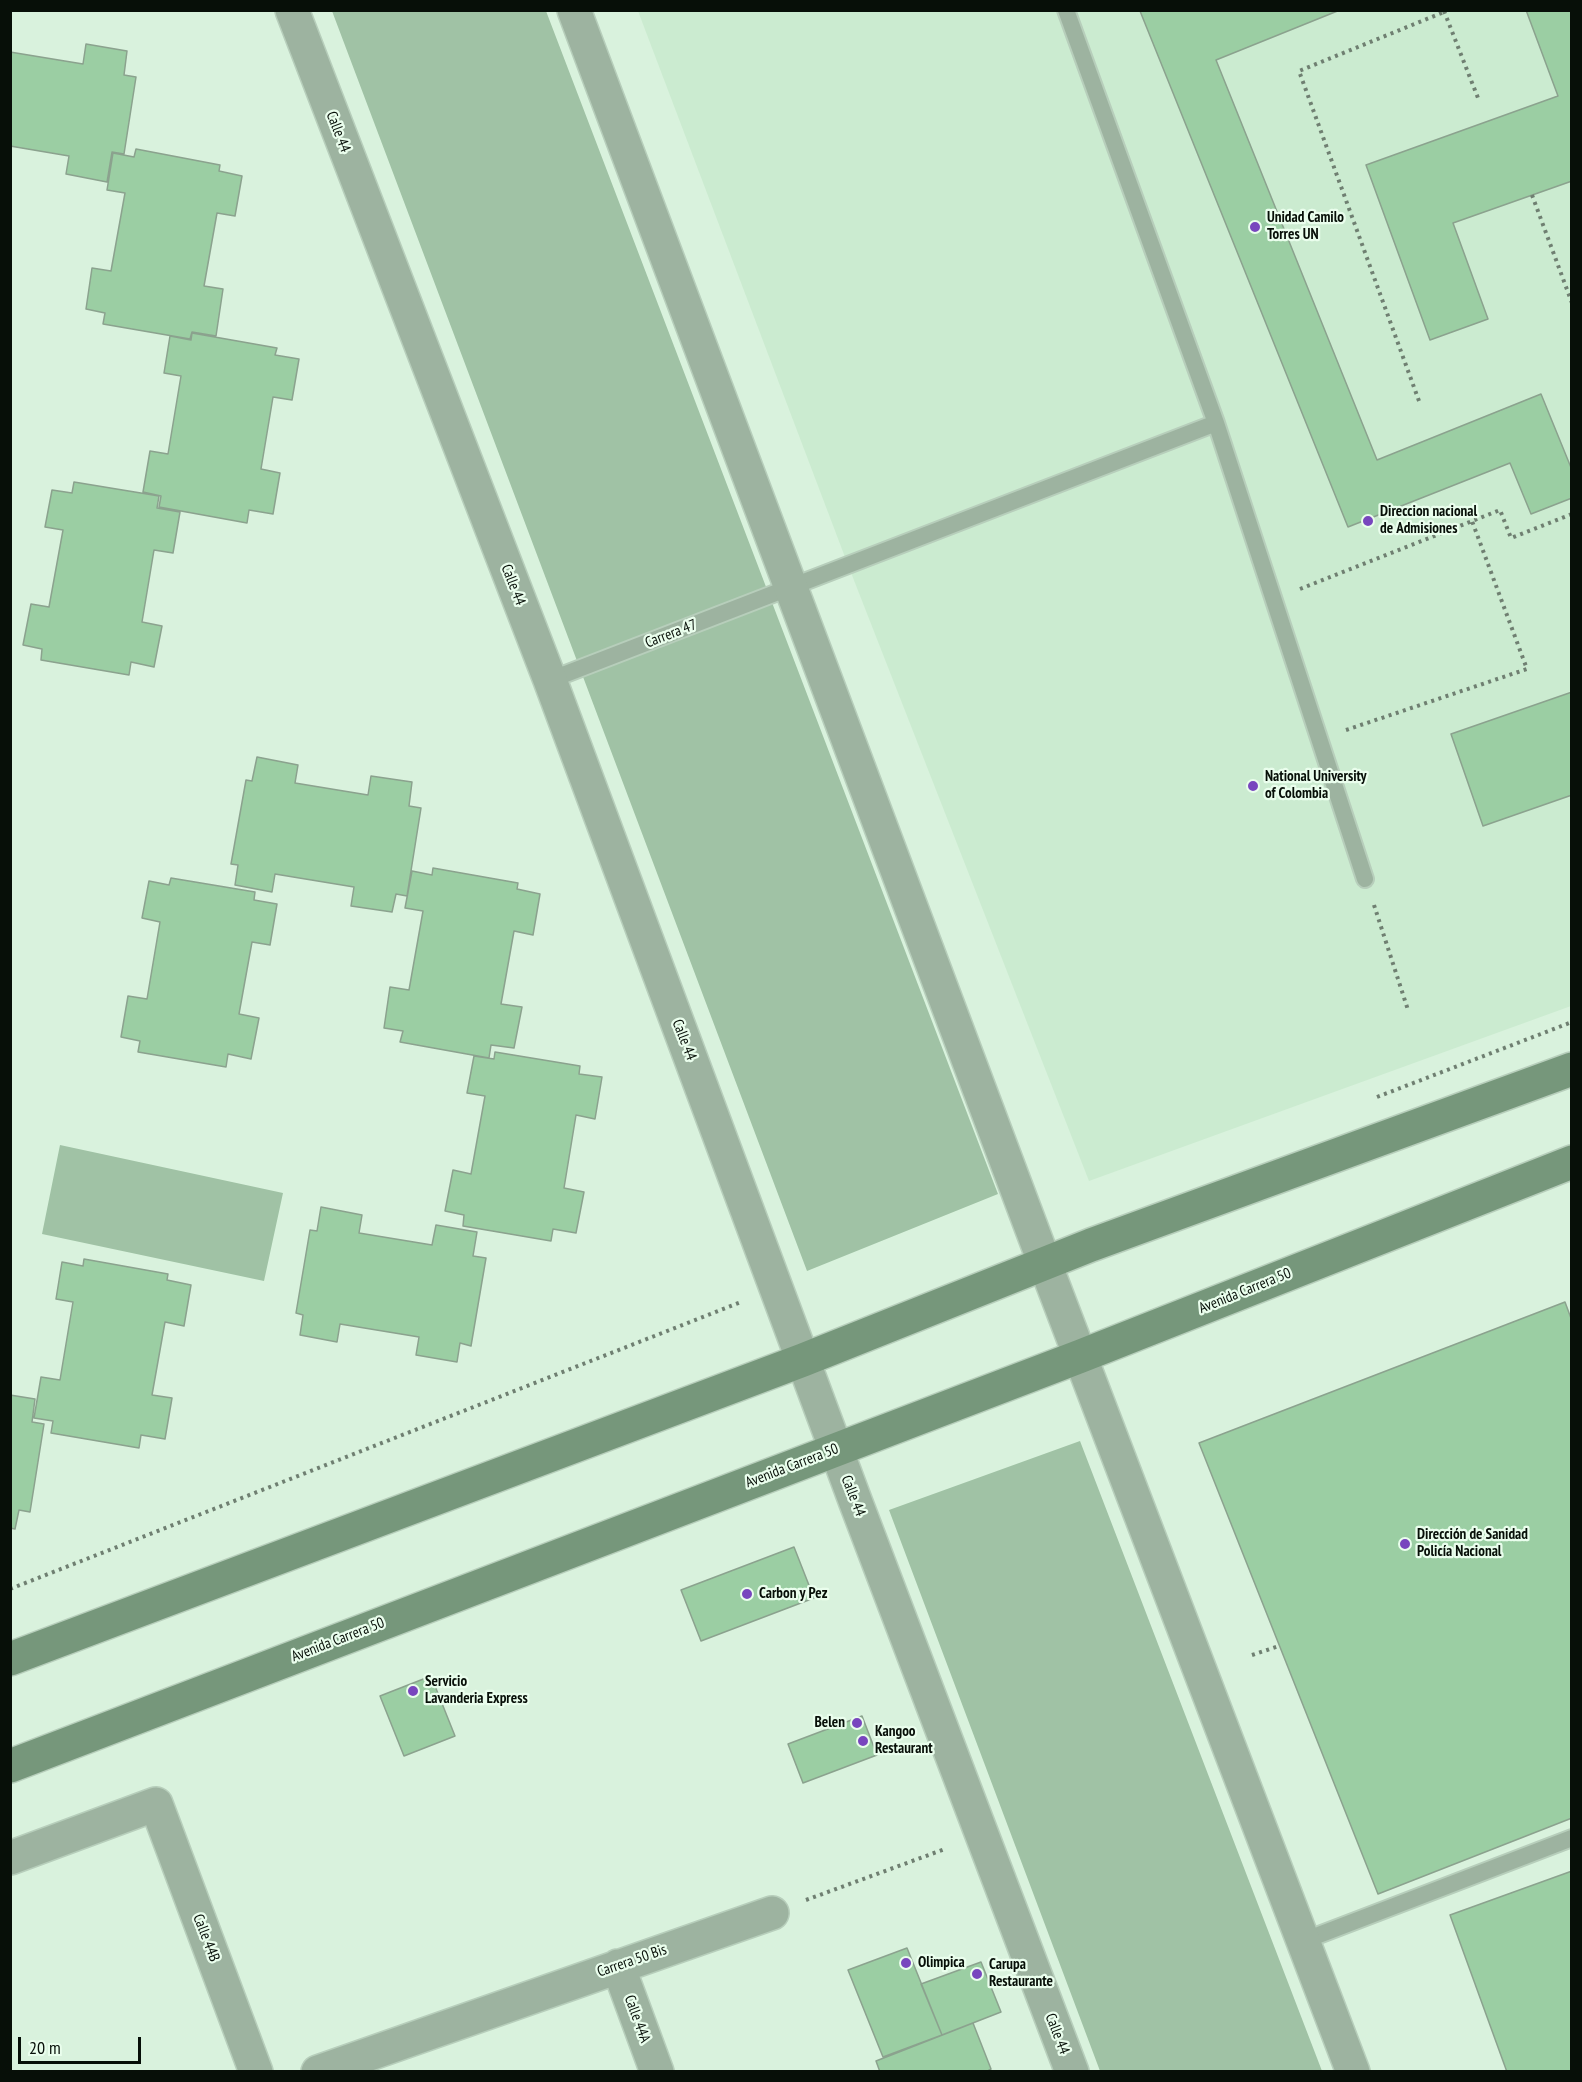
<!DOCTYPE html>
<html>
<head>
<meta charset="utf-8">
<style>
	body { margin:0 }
	#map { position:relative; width:1582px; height:2082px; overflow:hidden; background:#d9f2dd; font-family:"PT Sans Narrow",sans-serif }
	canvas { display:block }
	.frame { position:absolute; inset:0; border:12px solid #070f08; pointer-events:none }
	.scale { position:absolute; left:18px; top:2037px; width:123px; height:27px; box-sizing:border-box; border:3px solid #070f08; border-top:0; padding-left:8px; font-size:18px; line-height:21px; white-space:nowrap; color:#070f08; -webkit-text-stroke:4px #eafeed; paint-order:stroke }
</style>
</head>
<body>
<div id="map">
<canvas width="1582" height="2082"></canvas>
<div class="frame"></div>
<div class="scale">20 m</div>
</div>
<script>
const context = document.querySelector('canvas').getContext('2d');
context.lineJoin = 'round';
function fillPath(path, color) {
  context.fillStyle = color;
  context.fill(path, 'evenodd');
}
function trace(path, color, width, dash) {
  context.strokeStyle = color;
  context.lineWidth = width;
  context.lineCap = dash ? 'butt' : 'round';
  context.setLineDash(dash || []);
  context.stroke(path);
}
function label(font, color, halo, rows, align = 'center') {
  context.font = font + ' "PT Sans Narrow",sans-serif';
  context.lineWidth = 4.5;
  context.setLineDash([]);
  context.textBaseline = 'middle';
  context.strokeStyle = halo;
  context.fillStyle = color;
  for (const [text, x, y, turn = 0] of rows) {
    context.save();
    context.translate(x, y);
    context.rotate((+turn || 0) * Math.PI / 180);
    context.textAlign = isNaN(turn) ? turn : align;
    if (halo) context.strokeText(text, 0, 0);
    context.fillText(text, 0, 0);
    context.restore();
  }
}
const built = new Path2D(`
	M 638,11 L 1571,11 L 1571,1006 L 1089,1181 L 848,565 Z`);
const green = new Path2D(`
	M 332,11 L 546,11 L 998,1194 L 807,1271 Z
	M 60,1145 L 283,1193 L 264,1281 L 42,1234 Z
	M 1080,1441 L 1322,2071 L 1100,2071 L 889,1510 Z`);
const building = new Path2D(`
	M 1340,10 L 1216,60 L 1377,460 L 1541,394 L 1572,470 L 1572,498 L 1531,514 L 1510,463 L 1348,527 L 1140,11 Z
	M 1526,10 L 1572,10 L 1572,181 L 1453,223 L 1488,319 L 1430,340 L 1366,165 L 1558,96 Z
	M 86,44 L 127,51 L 124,75 L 136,77 L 124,154 L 112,152 L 107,182 L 66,174 L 69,156 L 10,146 L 10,52 L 83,64 Z
	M 136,149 L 220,165 L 219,171 L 242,176 L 235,216 L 217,213 L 204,286 L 223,289 L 216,336 L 192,332 L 190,339 L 103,324 L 105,313 L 86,309 L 92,268 L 111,271 L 125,193 L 107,190 L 113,153 L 134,157 Z
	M 192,333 L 277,348 L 275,355 L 299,359 L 292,400 L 273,397 L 261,469 L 280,473 L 273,514 L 249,510 L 247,523 L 159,507 L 161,496 L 143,492 L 150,451 L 168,454 L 181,376 L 164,373 L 170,336 L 191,340 Z
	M 74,482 L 159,496 L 157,508 L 180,512 L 173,553 L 154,550 L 142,622 L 162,626 L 154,667 L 131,662 L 129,675 L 41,660 L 42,649 L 23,645 L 31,604 L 49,607 L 63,530 L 45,527 L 52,490 L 72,493 Z
	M 1572,692 L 1572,795 L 1483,826 L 1451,734 Z
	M 257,757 L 298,765 L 295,783 L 368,795 L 371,776 L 412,782 L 409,806 L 421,808 L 407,896 L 396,894 L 392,912 L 351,906 L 354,887 L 275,874 L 272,892 L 235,885 L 238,865 L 231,864 L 246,780 L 252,781 Z
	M 433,868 L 518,883 L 517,889 L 540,894 L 533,935 L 514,931 L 501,1004 L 522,1007 L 514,1048 L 491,1045 L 489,1058 L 400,1042 L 403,1031 L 384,1028 L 390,987 L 409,990 L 423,911 L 405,908 L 412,871 L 432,875 Z
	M 171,878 L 255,892 L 254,900 L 277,904 L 270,945 L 252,942 L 239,1014 L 259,1018 L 251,1059 L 228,1054 L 226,1067 L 138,1052 L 140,1041 L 121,1037 L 128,996 L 147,999 L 160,922 L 142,918 L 149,881 L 169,885 Z
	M 495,1052 L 580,1066 L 579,1074 L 602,1077 L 595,1119 L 576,1115 L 564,1188 L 584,1192 L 576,1233 L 553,1229 L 551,1241 L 463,1226 L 464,1215 L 445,1211 L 453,1170 L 471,1174 L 485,1096 L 467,1093 L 474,1056 L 494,1059 Z
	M 321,1207 L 362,1215 L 359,1233 L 432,1245 L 436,1225 L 477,1232 L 473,1256 L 486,1258 L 471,1346 L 460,1343 L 457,1362 L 416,1355 L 419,1337 L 340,1324 L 337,1342 L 300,1335 L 303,1315 L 296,1313 L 310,1230 L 317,1231 Z
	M 84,1259 L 168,1274 L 167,1280 L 191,1285 L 184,1326 L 165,1322 L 152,1395 L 172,1398 L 165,1439 L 141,1435 L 139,1448 L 51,1433 L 53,1421 L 34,1418 L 41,1377 L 60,1380 L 73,1302 L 56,1299 L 62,1262 L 83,1266 Z
	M 1565,1302 L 1572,1321 L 1572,1818 L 1378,1894 L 1199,1443 Z
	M 10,1395 L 35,1399 L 32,1422 L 44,1424 L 30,1512 L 19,1510 L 15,1529 L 10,1528 Z
	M 794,1547 L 814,1598 L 701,1641 L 681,1590 Z
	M 431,1676 L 455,1736 L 404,1756 L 380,1696 Z
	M 862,1716 L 877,1755 L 803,1783 L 788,1744 Z
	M 1572,1871 L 1572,2072 L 1507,2072 L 1450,1915 Z
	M 907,1948 L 942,2035 L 883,2057 L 848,1970 Z
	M 981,1962 L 1001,2012 L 942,2035 L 921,1984 Z
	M 973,2023 L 991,2069 L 986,2072 L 880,2072 L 876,2061 Z`);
const path = new Path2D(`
	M 1444,11 L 1478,98
	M 1532,195 L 1572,303
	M 1419,401 L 1299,71 L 1444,12
	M 1300,589 L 1500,510 L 1511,538 L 1572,514
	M 1346,730 L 1527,669 L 1472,521
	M 1374,905 L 1408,1010
	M 1377,1097 L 1572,1022
	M 10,1589 L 741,1302
	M 1252,1655 L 1279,1646
	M 806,1900 L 945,1849`);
const service = new Path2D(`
	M 1066,10 L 1216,423 L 1365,879
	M 550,680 L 1216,423
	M 1303,1941 L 1572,1838`);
const minor = new Path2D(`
	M 10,1858 L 156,1804 L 256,2072
	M 618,1966 L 657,2072
	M 318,2072 L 772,1913`);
const tertiary = new Path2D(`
	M 292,10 L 550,680 L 856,1503 L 1072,2072
	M 574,10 L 1045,1264 L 1353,2072`);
const secondary = new Path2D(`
	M 10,1659 L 803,1360 L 1091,1245 L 1572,1069
	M 10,1766 L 1081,1356 L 1572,1162`);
const markers = [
	[1255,227,6,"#7846be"],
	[1368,521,6,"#7846be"],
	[1253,786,6,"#7846be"],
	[1405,1544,6,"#7846be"],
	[747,1594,6,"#7846be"],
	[413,1691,6,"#7846be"],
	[857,1723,6,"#7846be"],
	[863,1741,6,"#7846be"],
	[906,1963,6,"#7846be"],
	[977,1974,6,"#7846be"]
];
const streetNames = [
	["Calle 44",338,132,69],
	["Calle 44",513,585,69],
	["Carrera 47",671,634,-21],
	["Calle 44",684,1040,69],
	["Avenida Carrera 50",1245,1291,-22],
	["Avenida Carrera 50",792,1466,-21],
	["Calle 44",853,1496,69],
	["Avenida Carrera 50",338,1640,-21],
	["Calle 44B",206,1938,69],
	["Carrera 50 Bis",632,1961,-19],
	["Calle 44A",637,2019,70],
	["Calle 44",1057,2034,69]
];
const poiNames = [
	["Unidad Camilo",1267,218],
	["Torres UN",1267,235],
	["Direccion nacional",1380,512],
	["de Admisiones",1380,529],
	["National University",1265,777],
	["of Colombia",1265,794],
	["Dirección de Sanidad",1417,1535],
	["Policía Nacional",1417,1552],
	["Carbon y Pez",759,1594],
	["Servicio",425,1682],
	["Lavanderia Express",425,1699],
	["Belen",845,1723,"right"],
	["Kangoo",875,1732],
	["Restaurant",875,1749],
	["Olimpica",918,1963],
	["Carupa",989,1965],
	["Restaurante",989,1982]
];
fillPath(built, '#cbebd0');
fillPath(green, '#a0c2a5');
fillPath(building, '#9bcea3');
trace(building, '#8ba28e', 1.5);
trace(service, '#b7cebb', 20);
trace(minor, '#b7cebb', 36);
trace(tertiary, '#b7cebb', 36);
trace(secondary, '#b7cebb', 36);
trace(path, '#6f7f71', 4, [3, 4.5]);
trace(service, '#9db3a0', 16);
trace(minor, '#9db3a0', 33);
trace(tertiary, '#9db3a0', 33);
trace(secondary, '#76977b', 33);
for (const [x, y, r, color] of markers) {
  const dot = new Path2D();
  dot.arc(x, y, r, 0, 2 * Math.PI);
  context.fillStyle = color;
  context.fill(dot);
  trace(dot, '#eafeed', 2);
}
label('15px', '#070f08', '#eafeed', streetNames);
label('bold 15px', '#070f08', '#eafeed', poiNames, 'left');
</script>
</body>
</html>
